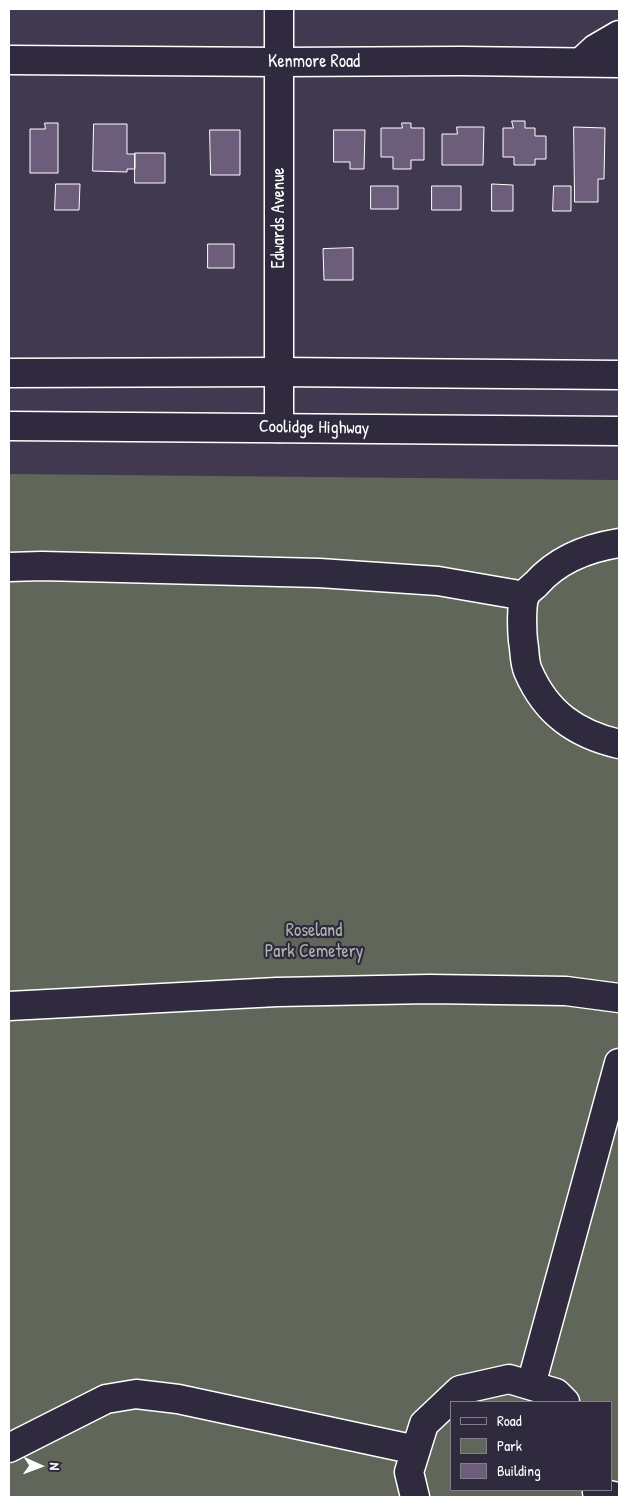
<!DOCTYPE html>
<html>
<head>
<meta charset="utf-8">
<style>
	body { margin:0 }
	#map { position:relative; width:628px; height:1506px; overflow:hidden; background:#41394f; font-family:"Patrick Hand",sans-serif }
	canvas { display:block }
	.frame { position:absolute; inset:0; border:10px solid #fff; pointer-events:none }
	.legend { position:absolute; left:450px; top:1401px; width:162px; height:90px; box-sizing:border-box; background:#2f2a3d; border:1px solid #827f8b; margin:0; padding:6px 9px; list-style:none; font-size:15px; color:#fff }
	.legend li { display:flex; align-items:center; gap:10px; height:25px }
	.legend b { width:25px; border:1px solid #827f8b }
	.north { position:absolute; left:15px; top:1441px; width:50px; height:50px; -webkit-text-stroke:4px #2f2a3d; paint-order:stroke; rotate:92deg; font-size:14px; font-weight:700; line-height:20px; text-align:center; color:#fff }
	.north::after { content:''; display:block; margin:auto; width:18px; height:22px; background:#fff; clip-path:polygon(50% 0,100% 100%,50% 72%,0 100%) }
</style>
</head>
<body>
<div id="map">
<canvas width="628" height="1506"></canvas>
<div class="frame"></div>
<ul class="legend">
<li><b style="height:6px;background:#2f2a3d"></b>Road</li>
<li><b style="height:14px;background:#60675a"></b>Park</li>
<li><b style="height:14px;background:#6c5d7a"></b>Building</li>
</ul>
<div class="north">N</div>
</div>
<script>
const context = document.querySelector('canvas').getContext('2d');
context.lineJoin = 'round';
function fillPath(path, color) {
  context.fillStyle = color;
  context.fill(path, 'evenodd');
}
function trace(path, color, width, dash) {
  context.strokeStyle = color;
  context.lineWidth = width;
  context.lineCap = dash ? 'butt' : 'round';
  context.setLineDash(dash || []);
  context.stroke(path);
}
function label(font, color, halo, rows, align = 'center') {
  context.font = font + ' "Patrick Hand",sans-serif';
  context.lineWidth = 4.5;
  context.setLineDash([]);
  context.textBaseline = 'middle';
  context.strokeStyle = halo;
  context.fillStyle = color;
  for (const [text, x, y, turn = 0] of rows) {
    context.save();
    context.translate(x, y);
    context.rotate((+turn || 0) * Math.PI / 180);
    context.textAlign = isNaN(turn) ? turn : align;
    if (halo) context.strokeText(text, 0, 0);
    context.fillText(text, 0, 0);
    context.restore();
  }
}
const green = new Path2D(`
	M 9,474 L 619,480 L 619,1497 L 9,1497 ZM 452,1402 L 612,1402 L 612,1490 L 452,1490 Z`);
const building = new Path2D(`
	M 512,121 L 525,121 L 525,128 L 535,128 L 535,136 L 546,136 L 546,159 L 535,159 L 535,165 L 514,165 L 514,157 L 503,157 L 503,128 L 513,128 Z
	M 45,123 L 58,123 L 58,173 L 30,173 L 30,129 L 45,129 Z
	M 402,123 L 411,123 L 411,128 L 424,128 L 424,160 L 411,160 L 411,169 L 393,169 L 393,157 L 381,157 L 381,128 L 402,128 Z
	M 94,124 L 127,124 L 127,154 L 135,154 L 135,169 L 127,169 L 127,172 L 93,171 Z
	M 457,127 L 484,127 L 483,165 L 442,165 L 442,134 L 457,134 Z
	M 574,127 L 605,128 L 604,179 L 598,179 L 598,202 L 575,202 Z
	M 210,130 L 240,130 L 240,175 L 211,175 Z
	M 334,130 L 365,130 L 364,169 L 350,169 L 350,162 L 334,162 Z
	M 135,153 L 165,153 L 165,183 L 135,183 Z
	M 56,184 L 80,184 L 79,210 L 55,210 Z
	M 492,184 L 513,185 L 513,211 L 492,211 Z
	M 371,186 L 398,186 L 398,209 L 371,209 Z
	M 432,186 L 461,186 L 461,210 L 432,210 Z
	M 554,186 L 571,186 L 571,211 L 553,211 Z
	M 208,244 L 234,244 L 234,268 L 208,268 Z
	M 353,248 L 353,280 L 324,280 L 323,249 Z`);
const minor = new Path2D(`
	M 9,60 L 279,62 L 461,61 L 619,63
	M 581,62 L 595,49 L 619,35
	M 279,428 L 279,9
	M 619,543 C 587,548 557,560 536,584 C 533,587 527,591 525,595 C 521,604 522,631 523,641 C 525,650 524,662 528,671 C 546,713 576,734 619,744
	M 9,567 L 42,566 L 319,573 L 438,581 L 525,596
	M 9,1006 L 277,992 L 429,989 L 566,991 L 619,998
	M 531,1385 L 619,1063
	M 9,1448 L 106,1399 L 136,1394 L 178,1399 L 416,1450
	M 597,1492 L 618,1497
	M 415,1497 L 409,1472 L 424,1424 L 460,1390 L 509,1379 L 556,1393 L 565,1402`);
const major = new Path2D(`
	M 9,373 L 278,372 L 619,375
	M 9,426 L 619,431`);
const streetNames = [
	["Kenmore Road",314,62],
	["Edwards Avenue",279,218,-90],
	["Coolidge Highway",314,428,1]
];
const parkNames = [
	["Roseland",314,931],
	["Park Cemetery",314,952]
];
fillPath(green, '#60675a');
fillPath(building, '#6c5d7a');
trace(building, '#fff', 1);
trace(minor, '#fff', 31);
trace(major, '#fff', 31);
trace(minor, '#2f2a3d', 28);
trace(major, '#2f2a3d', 28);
label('18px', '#fff', '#2f2a3d', streetNames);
label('18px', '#b0b3ac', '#2f2a3d', parkNames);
</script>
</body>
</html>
